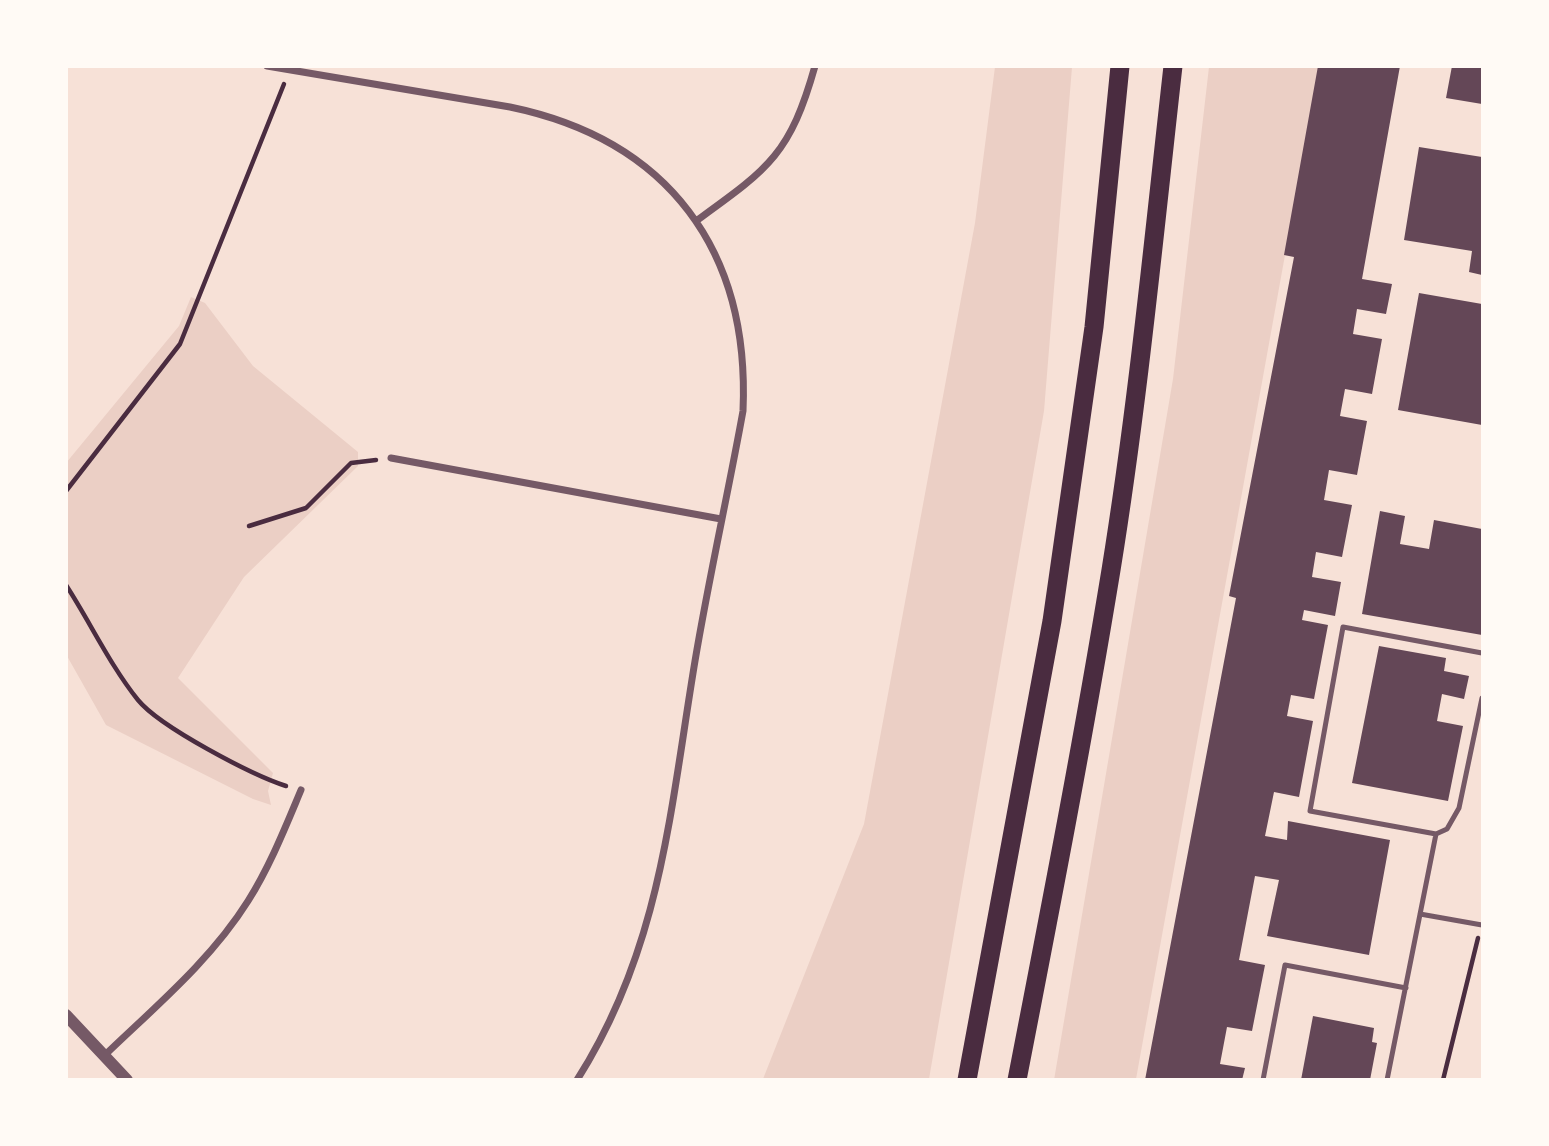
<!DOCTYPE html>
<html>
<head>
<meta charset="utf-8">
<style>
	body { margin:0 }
	#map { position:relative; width:1549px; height:1146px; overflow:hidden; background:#f7e1d7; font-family:"Titillium Web",sans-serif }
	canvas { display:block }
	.frame { position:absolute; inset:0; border:68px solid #fffaf5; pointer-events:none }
</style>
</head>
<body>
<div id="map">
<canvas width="1549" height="1146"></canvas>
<div class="frame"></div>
</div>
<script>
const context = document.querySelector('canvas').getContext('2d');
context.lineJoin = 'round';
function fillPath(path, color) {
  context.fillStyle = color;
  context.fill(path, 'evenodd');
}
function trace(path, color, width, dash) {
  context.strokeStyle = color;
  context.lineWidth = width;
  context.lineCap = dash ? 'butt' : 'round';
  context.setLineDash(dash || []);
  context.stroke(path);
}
const green = new Path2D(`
	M 995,67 L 1072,67 L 1044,411 L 929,1079 L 763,1079 L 864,824 L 975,223 Z
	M 1209,67 L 1319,67 L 1136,1079 L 1054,1080 L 1173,379 Z
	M 191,297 L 205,303 L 253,366 L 358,452 L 358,466 L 244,577 L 178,678 L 273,773 L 268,791 L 271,805 L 253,799 L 106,725 L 67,656 L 66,463 L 179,326 Z`);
const building = new Path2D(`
	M 1318,66 L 1400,66 L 1362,279 L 1392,284 L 1386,314 L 1357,309 L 1353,334 L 1382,339 L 1372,394 L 1345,389 L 1340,416 L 1367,421 L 1357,475 L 1329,470 L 1324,500 L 1352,505 L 1342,557 L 1316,552 L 1312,577 L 1341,582 L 1335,616 L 1304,610 L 1302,620 L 1328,625 L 1314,699 L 1291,695 L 1287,716 L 1313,721 L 1299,797 L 1274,792 L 1265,836 L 1287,840 L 1288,821 L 1390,840 L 1369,955 L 1267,936 L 1279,880 L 1255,876 L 1239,960 L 1265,965 L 1252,1031 L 1227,1027 L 1220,1064 L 1245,1068 L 1242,1080 L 1145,1080 L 1236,598 L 1229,596 L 1294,257 L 1284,255 Z
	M 1452,66 L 1482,66 L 1482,104 L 1446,98 Z
	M 1419,147 L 1482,157 L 1482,275 L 1469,272 L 1472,251 L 1404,240 Z
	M 1419,293 L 1482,304 L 1482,425 L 1398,410 Z
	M 1380,511 L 1405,516 L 1400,544 L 1429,549 L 1434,520 L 1482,529 L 1482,635 L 1362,614 Z
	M 1379,646 L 1446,658 L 1444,671 L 1469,676 L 1464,699 L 1442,694 L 1437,721 L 1463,726 L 1448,801 L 1352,783 Z
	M 1313,1016 L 1374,1028 L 1372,1042 L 1377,1043 L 1370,1080 L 1301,1080 Z`);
const path = new Path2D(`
	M 66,491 L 180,344 L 284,84
	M 249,526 L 306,508 L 351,463 L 376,460
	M 66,585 C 90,622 110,665 138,700 C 160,727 252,775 286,786
	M 1443,1080 L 1478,938`);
const service = new Path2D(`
	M 1482,653 L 1343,627 L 1310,811 L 1436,834 L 1447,829 L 1459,808 L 1482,698
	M 1420,914 L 1482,925
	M 1263,1080 L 1285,965 L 1406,988
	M 1387,1080 L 1436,834`);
const minor = new Path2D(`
	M 267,66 L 510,107 C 669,140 750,251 743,411 C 728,494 709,577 695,661 C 670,811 661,948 577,1080
	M 696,221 C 768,169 790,155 815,66
	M 391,458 L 721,519
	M 106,1054 C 156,1006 211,960 248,901 C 270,866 285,828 301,790`);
const tertiary = new Path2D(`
	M 66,1015 L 127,1080`);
const trunk = new Path2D(`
	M 967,1080 L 1052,621 L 1094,327 L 1120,66
	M 1017,1080 C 1050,910 1083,741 1111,570 C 1138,403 1154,235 1173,66`);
fillPath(green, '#ebcfc5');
fillPath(building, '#644757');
trace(path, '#4a2c40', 4.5);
trace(service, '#755966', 5);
trace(minor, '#755966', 7);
trace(tertiary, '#755966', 12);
trace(trunk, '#4a2c40', 19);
</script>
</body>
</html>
